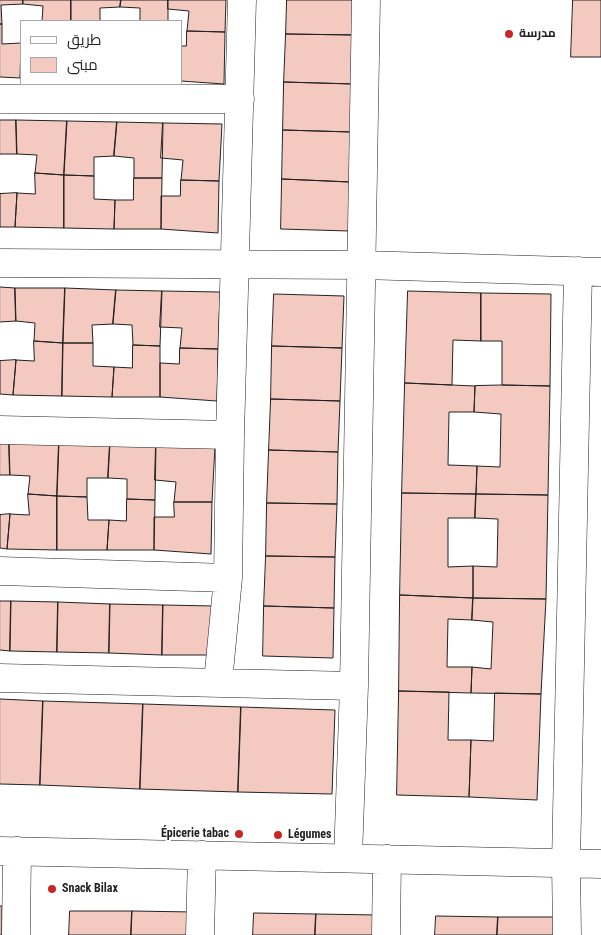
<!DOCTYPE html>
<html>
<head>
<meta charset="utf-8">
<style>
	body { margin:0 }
	#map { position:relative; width:601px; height:935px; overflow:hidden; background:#fff; font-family:"Roboto Condensed",Cairo,sans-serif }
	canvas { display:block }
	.legend { position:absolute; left:20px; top:20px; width:162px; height:65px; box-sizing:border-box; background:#fff; border:1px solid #a7a7a7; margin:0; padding:6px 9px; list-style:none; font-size:15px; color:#222 }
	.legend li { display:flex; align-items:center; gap:10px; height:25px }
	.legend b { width:25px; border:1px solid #a7a7a7 }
</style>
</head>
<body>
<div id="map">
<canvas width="601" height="935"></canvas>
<ul class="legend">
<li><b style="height:6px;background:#fff"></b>طريق</li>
<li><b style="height:14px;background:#f3c9c0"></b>مبنى</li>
</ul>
</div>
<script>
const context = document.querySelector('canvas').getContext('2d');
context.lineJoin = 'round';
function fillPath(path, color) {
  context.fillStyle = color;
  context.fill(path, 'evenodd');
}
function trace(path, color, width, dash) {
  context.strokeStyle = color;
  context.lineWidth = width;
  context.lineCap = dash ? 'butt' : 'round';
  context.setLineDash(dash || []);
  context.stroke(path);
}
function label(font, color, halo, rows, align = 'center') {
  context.font = font + ' "Roboto Condensed",Cairo,sans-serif';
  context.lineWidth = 4;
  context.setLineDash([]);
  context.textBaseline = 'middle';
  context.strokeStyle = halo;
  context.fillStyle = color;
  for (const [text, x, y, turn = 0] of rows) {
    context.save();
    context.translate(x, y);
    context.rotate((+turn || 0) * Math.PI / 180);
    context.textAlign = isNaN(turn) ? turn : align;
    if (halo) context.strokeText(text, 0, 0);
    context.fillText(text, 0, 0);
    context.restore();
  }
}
const building = new Path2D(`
	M 0,0 L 23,0 L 23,4 L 1,5 L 2,24 L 0,24 Z
	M 23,0 L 71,0 L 71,21 L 42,21 L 43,6 L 23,4 Z
	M 71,0 L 121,0 L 120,7 L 100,8 L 100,21 L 71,21 Z
	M 121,0 L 168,0 L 168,21 L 140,21 L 140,8 L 120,7 Z
	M 168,0 L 226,0 L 225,32 L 187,31 L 189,11 L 168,9 Z
	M 287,0 L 355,0 L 355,35 L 286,34 Z
	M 573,0 L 601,0 L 601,57 L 571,57 Z
	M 0,24 L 2,24 L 2,44 L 21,43 L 20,78 L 0,77 Z
	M 187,31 L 225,32 L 224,84 L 181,81 L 181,46 L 186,46 Z
	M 286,34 L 355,35 L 353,84 L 284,82 Z
	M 284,82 L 353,84 L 352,132 L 283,130 Z
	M 0,120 L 16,120 L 17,154 L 0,154 Z
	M 16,120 L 67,121 L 64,175 L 35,173 L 37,155 L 17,154 Z
	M 67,121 L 117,122 L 114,156 L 94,157 L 94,176 L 64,175 Z
	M 117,122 L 163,123 L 162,178 L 134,178 L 134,158 L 114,156 Z
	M 163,123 L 222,124 L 219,181 L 181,180 L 183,160 L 161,158 Z
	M 283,130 L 352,132 L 350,182 L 282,179 Z
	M 35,173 L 64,175 L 64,228 L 15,227 L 17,193 L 35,194 Z
	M 64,175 L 94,176 L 94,199 L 115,200 L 114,229 L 64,228 Z
	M 134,178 L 162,178 L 161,229 L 114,229 L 115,200 L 133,200 Z
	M 282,179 L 350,182 L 349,231 L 281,229 Z
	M 181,180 L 219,181 L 218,233 L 161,229 L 161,196 L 180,196 Z
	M 17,193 L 15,227 L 0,227 L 0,194 Z
	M 0,287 L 15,288 L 16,321 L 0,322 Z
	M 15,288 L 65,288 L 63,343 L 34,341 L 35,323 L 16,321 Z
	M 65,288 L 116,290 L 113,324 L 92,325 L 93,343 L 63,343 Z
	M 116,290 L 162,291 L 160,346 L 133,345 L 132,325 L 113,324 Z
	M 162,291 L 220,292 L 218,349 L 180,348 L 182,328 L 160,327 Z
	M 408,291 L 481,293 L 481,341 L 453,340 L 452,385 L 405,383 Z
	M 481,293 L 551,294 L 550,386 L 502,385 L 502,341 L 481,341 Z
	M 274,294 L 344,296 L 342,348 L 272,346 Z
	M 34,341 L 63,343 L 62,396 L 13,395 L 16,360 L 34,361 Z
	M 63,343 L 93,343 L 93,366 L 114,367 L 112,397 L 62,396 Z
	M 133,345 L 160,346 L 160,397 L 112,397 L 114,367 L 132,368 Z
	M 272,346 L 342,348 L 340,401 L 271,399 Z
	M 180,348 L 218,349 L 217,401 L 160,397 L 160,363 L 179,364 Z
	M 16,360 L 13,395 L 0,394 L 0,361 Z
	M 405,383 L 475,386 L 474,412 L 449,412 L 448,465 L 477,466 L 476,494 L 402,493 Z
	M 502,385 L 550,386 L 548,495 L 476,494 L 477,466 L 500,467 L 501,414 L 474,412 L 475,386 Z
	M 271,399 L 340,401 L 338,452 L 269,450 Z
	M 0,441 L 9,442 L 10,475 L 0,475 Z
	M 9,442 L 59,442 L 57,496 L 28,494 L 30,476 L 10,475 Z
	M 59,442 L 110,443 L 108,478 L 87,478 L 87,497 L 57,496 Z
	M 110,443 L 156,444 L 155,500 L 127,499 L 127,479 L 108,478 Z
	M 156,444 L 215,446 L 212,502 L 174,502 L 176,482 L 155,480 Z
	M 269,450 L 338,452 L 337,504 L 267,503 Z
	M 402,493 L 476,494 L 475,518 L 448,518 L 448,567 L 473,566 L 473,598 L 400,595 Z
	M 28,494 L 57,496 L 57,550 L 7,549 L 10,514 L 29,515 Z
	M 476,494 L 548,495 L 546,599 L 473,598 L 473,566 L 497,567 L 498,519 L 475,518 Z
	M 57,496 L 87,497 L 88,520 L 109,520 L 107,550 L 57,550 Z
	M 127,499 L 155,500 L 154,550 L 107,550 L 109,520 L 126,521 Z
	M 174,502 L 212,502 L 211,554 L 154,550 L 154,517 L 174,517 Z
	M 267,503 L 337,504 L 335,557 L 266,556 Z
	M 10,514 L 7,549 L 0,548 L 0,515 Z
	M 266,556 L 335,557 L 334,608 L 264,606 Z
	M 400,595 L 473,598 L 472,620 L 448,619 L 447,667 L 472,667 L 471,693 L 399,691 Z
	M 473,598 L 546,599 L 541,694 L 471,693 L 472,667 L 491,669 L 493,622 L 472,620 Z
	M 0,601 L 11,601 L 10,651 L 0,650 Z
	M 11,601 L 58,602 L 57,652 L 10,651 Z
	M 58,602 L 110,604 L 109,653 L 57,652 Z
	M 110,604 L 163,605 L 162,655 L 109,653 Z
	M 163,605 L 214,606 L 213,655 L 162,655 Z
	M 264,606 L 334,608 L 333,658 L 263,656 Z
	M 399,691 L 449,692 L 448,740 L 471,740 L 469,797 L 397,795 Z
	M 495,693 L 541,694 L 537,800 L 469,797 L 471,740 L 493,741 Z
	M 0,699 L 43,701 L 40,785 L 0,784 Z
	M 43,701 L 143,704 L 140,789 L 40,785 Z
	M 143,704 L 241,707 L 238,792 L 140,789 Z
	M 241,707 L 335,710 L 332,794 L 238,792 Z
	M 0,906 L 2,906 L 2,935 L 0,935 Z
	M 70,911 L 132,911 L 131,935 L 69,935 Z
	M 132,911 L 193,912 L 194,935 L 131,935 Z
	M 254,913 L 316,914 L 315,935 L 253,935 Z
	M 316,914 L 377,915 L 378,935 L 315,935 Z
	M 436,916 L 498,917 L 497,935 L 435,935 Z
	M 498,917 L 559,917 L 559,935 L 497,935 Z`);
const street = new Path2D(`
	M 0,99 L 240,99
	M 0,263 L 362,265 L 601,272
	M 0,430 L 230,435
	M 0,571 L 228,578
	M 0,678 L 354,686
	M 218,682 L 228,578 L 230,435 L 242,0
	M 0,851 L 601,864
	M 348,858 L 354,686 L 366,0
	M 16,935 L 17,851
	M 200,935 L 202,855
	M 386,935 L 387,859
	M 567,935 L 566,863 L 578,271`);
const markers = [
	[509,34,5,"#c62828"],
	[239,834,5,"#c62828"],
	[278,835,5,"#c62828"],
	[52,889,5,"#c62828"]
];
const poiNames = [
	["مدرسة",519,34],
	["Épicerie tabac",229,834,"right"],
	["Légumes",288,835],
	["Snack Bilax",62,889]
];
fillPath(building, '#f3c9c0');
trace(building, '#222', 1);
trace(street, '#222', 29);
trace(street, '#fff', 28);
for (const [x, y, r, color] of markers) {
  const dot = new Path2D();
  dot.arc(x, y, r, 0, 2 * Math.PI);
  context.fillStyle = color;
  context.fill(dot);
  trace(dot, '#fff', 2);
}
label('bold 12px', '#222', '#fff', poiNames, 'left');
</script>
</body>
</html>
